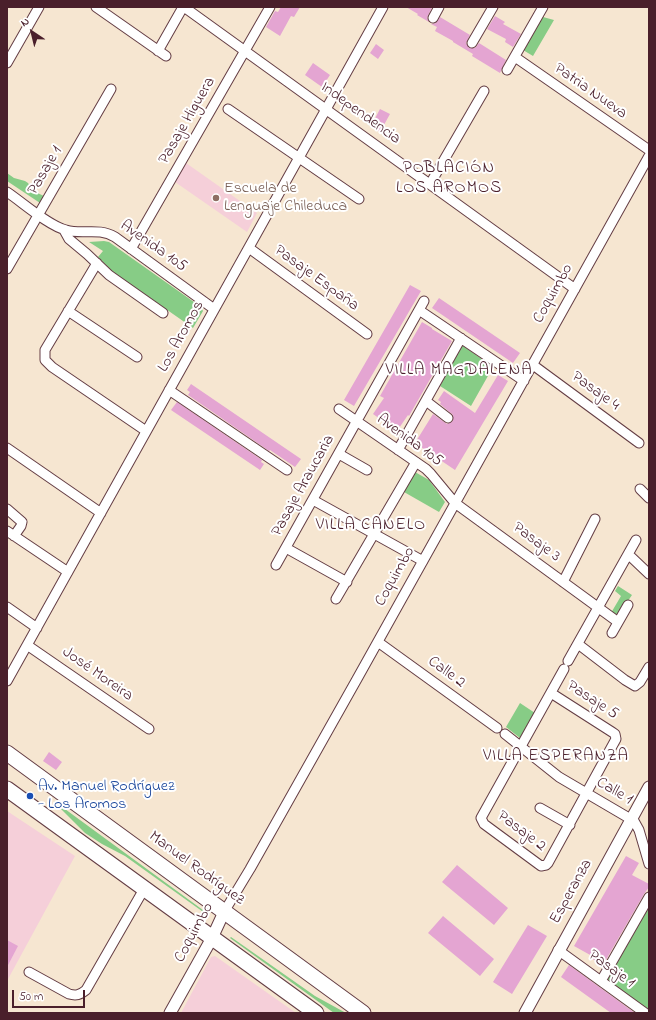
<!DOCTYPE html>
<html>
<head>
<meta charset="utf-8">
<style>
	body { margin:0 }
	#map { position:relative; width:656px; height:1020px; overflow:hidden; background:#f6e6d1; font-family:"Indie Flower",sans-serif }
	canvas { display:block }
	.frame { position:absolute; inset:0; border:8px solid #4a1f2b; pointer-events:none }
	.north { position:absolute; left:12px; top:12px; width:40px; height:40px; -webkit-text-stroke:3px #fff; paint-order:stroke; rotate:325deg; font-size:11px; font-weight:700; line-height:16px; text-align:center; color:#4a1f2b }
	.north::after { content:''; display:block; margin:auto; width:14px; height:18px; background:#4a1f2b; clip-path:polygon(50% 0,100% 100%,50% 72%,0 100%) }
	.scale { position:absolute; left:12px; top:990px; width:73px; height:18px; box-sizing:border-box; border:2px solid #4a1f2b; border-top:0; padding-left:5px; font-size:12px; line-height:14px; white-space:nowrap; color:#4a1f2b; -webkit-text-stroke:3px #fff; paint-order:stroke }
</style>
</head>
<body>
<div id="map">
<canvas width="656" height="1020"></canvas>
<div class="frame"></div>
<div class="north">N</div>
<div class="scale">50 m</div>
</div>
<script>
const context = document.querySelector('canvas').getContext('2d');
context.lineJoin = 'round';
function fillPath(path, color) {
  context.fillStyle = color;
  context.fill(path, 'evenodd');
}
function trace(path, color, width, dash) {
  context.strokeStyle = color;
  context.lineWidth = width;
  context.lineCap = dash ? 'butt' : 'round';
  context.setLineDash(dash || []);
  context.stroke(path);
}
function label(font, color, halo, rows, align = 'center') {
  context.font = font + ' "Indie Flower",sans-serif';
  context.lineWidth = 4;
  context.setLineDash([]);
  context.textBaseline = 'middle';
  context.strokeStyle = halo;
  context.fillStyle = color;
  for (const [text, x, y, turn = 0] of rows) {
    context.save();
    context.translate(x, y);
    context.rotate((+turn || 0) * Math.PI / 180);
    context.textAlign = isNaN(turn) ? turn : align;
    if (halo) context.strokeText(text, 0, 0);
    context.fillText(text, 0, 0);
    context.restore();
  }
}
const built = new Path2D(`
	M 186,163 L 257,213 L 247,232 L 175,182 Z
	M 7,811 L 75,856 L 7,981 Z
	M 215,956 L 296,1013 L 181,1013 L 211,957 Z`);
const green = new Path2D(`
	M 543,17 L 554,20 L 533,56 L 523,50 Z
	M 7,173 L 14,178 L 25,181 L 28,183 L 33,191 L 44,196 L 40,203 L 7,181 Z
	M 104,241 L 109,242 L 201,307 L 203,311 L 193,328 L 113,272 L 98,257 L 103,251 L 89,242 Z
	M 462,345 L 493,367 L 471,406 L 440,386 Z
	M 415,472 L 429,480 L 445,502 L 439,512 L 404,492 Z
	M 618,586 L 632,595 L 617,617 L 611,613 L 621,596 L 615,591 Z
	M 520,703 L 535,713 L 520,738 L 506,727 Z
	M 54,801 L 207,913 L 206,914 L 125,856 L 102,844 L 85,833 L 54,802 Z
	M 649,901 L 649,1013 L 608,982 L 607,978 Z
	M 231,937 L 315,996 L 346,1013 L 334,1013 L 230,938 Z`);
const building = new Path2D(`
	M 281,7 L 300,7 L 294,17 L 291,16 L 280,36 L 266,27 L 275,11 L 278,12 Z
	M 406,7 L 432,7 L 427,18 L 429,22 L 417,15 L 418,14 Z
	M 495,16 L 505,22 L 503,24 L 521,34 L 513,47 L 505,42 L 506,39 L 487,29 Z
	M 440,17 L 470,35 L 466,43 L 469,48 L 475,48 L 479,43 L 506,60 L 500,73 L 472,56 L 473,54 L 453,42 L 453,41 L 435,31 L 437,27 L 431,24 L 436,23 Z
	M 376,44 L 384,50 L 378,59 L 370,53 Z
	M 313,63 L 330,75 L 322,87 L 305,75 Z
	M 380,109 L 390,114 L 380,132 L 371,126 Z
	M 410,285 L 421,291 L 354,406 L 344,400 Z
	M 439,298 L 520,353 L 513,363 L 432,308 Z
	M 422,322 L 432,328 L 432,329 L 452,341 L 409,416 L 408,415 L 397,431 L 373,414 L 384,398 L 380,396 Z
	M 498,375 L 508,381 L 455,470 L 415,443 L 433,414 L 447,424 L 453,421 L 453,415 L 440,404 L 441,402 L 438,400 L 444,391 L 475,413 Z
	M 191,384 L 301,459 L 295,467 L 270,450 L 269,451 L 188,395 L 190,392 L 187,390 Z
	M 177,402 L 262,460 L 261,462 L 264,464 L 260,470 L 171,410 Z
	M 49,752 L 62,762 L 56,770 L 43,761 Z
	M 626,856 L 639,863 L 632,875 L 649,884 L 649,887 L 644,894 L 603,965 L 591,958 L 592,956 L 574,946 Z
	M 457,865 L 508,908 L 494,925 L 442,882 Z
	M 443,916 L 494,959 L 480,976 L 428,933 Z
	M 528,925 L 547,936 L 512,994 L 493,982 Z
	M 7,940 L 18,946 L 7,967 Z
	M 569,965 L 635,1013 L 611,1013 L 561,977 Z`);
const minor = new Path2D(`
	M 96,7 L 166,56
	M 184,7 L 575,289
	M 433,18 L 439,7
	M 472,43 L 493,7
	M 158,51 L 183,7
	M 515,57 L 649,150
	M 7,63 L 39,7
	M 507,70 L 543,7
	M 228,109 L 359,199
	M 430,184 L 484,91
	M 7,192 C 22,202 49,226 66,230 C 83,235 98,227 115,237 L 214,309
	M 64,230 L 69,239 L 87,254 L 109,275 L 163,313
	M 249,248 L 367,334
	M 131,249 L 270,7
	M 97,263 L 45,350 L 45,360 L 52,367 L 146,431
	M 7,269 L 111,89
	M 419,310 L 524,381
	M 68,311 L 137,357
	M 533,365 L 639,443
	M 169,390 L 287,470
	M 426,401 L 448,418
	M 339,409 L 426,469 L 431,474 L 455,503 L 618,622
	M 7,448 L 101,513
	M 398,450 L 461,338
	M 339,454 L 367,470
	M 640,489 L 649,498
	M 313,500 L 423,561
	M 7,509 L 22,522 L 21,526 L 14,536
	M 7,531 L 68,572
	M 286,548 L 347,582
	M 628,554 L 649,574
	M 276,565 L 424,301
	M 563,582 L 595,519
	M 336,599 L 416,462
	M 7,607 L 37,628
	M 612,633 L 628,605
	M 378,642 L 497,728
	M 578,644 L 625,680 L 635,686 L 640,682 L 649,667
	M 27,645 L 149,729
	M 568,661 L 636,540
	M 7,681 L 383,7
	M 551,693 L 612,732 L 615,734 L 616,739 L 548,863 L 546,865 L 541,866 L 484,824 L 481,818 L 564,669
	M 505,734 L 559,777 L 634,821 L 639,830 L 649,864
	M 540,808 L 570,825
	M 224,912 L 250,869 L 357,679 L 649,156
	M 558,950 L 645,1013
	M 29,972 L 69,994 C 76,996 80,995 86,990 L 144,889
	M 601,981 L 649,897`);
const tertiary = new Path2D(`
	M 170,1013 L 212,938 L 224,912
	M 525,1013 L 649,787`);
const primary = new Path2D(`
	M 7,753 L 363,1013
	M 7,789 L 316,1013`);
const markers = [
	[216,198,4,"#8d6e63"],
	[30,796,4,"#1a4fb4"]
];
const streetNames = [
	["Patria Nueva",590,92,35],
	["Independencia",360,114,36],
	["Pasaje Higuera",188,121,-60],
	["Pasaje 1",46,171,-60],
	["Avenida 105",153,247,35],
	["Pasaje España",316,279,36],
	["Coquimbo",554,294,-61],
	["Los Aromos",182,337,-61],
	["Pasaje 4",595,392,36],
	["Avenida 105",409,441,36],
	["Pasaje Araucaria",304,486,-61],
	["Pasaje 3",536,543,37],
	["Coquimbo",396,577,-61],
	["Calle 2",446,673,36],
	["José Moreira",97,675,35],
	["Pasaje 5",592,701,33],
	["Calle 1",614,792,30],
	["Pasaje 2",521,832,37],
	["Manuel Rodríguez",196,869,36],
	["Esperanza",572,892,-61],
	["Coquimbo",195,933,-62],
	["Pasaje 1",611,970,36]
];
const educationNames = [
	["Escuela de",224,189],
	["Lenguaje Chileduca",224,207]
];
const transitNames = [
	["Av. Manuel Rodríguez",38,787],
	["- Los Aromos",38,805]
];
const neighbourhoodNames = [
	["POBLACIÓN",449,169],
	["LOS AROMOS",449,189],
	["VILLA MAGDALENA",459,371],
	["VILLA CANELO",371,526],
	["VILLA ESPERANZA",556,757]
];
fillPath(built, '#f5cfd9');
fillPath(green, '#87cc86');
fillPath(building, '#e4a5d2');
trace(minor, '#643d44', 11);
trace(tertiary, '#643d44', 13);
trace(primary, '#643d44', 17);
trace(minor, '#fff', 9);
trace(tertiary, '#fff', 11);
trace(primary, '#fff', 15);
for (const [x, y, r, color] of markers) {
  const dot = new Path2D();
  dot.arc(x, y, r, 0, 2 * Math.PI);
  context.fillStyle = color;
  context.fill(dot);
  trace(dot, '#fff', 1.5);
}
label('16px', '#4a1f2b', '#fff', streetNames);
label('16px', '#785e54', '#fff', educationNames, 'left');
label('16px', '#164399', '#fff', transitNames, 'left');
context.letterSpacing = '1px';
label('17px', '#4a1f2b', '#fff', neighbourhoodNames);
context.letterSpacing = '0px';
</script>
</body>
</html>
